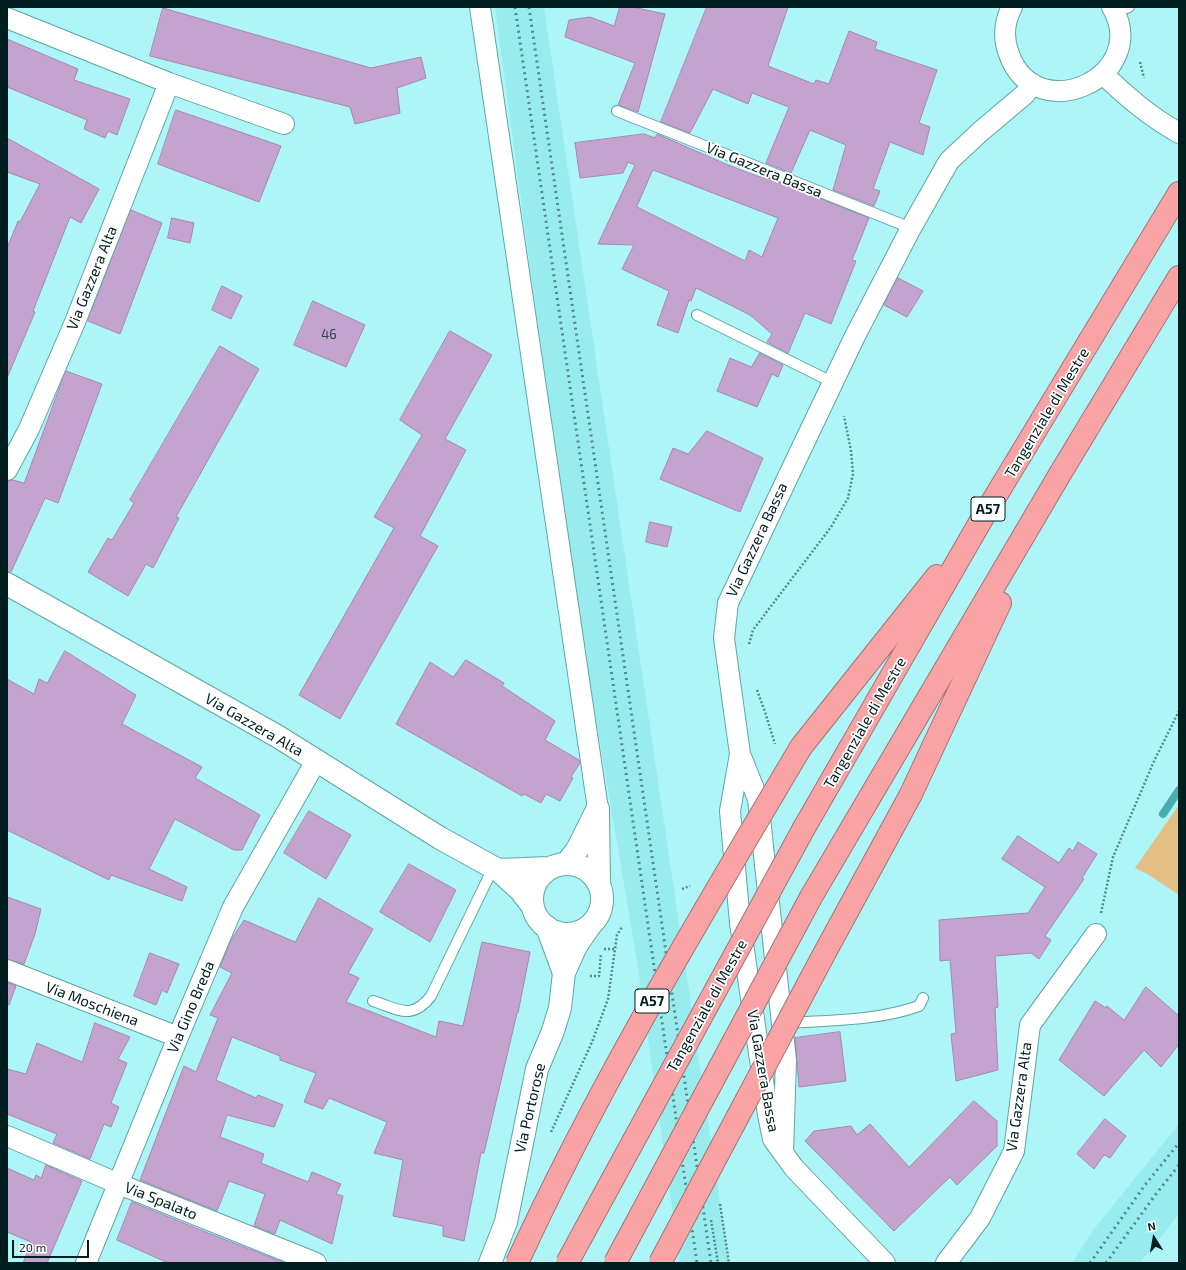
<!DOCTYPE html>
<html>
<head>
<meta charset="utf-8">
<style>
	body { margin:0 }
	#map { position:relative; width:1186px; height:1270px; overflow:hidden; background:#adf5f7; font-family:"Exo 2",sans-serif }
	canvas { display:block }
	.frame { position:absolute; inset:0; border:8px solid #011e1f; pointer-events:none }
	.north { position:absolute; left:1134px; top:1218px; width:40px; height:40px; -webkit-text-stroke:3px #fff; paint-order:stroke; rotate:349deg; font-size:11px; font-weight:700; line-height:16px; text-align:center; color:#011e1f }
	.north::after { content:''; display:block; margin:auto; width:14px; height:18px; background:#011e1f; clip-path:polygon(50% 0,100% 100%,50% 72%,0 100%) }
	.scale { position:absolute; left:12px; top:1240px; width:77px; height:18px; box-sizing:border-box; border:2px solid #011e1f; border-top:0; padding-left:5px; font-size:12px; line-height:14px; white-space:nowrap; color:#011e1f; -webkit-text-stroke:3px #fff; paint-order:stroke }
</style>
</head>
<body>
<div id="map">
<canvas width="1186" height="1270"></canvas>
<div class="frame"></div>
<div class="north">N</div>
<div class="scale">20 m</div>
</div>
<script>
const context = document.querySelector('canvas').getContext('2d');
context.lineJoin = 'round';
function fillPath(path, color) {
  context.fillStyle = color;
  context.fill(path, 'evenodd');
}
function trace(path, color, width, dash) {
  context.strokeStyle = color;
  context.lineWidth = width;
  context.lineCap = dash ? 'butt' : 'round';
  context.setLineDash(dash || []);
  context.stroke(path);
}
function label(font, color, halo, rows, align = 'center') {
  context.font = font + ' "Exo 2",sans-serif';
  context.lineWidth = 3.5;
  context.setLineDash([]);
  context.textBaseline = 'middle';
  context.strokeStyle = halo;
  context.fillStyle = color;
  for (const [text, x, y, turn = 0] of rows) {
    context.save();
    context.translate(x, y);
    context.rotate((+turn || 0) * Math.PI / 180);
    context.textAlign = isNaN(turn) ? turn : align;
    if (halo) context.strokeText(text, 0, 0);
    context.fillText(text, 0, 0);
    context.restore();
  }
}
const built = new Path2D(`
	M 495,7 L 544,7 L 729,1263 L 680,1263 L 638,968 L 571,570 Z
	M 1179,1124 L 1179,1214 L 1140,1263 L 1072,1263 L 1094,1229 Z`);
const green = new Path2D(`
	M 1179,805 L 1179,895 L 1149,875 L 1135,868 Z`);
const stream = new Path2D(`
	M 1163,814 L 1179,790`);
const building = new Path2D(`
	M 620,7 L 632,7 L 665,14 L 638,112 L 618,105 L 635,63 L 565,37 L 569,20 L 590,17 L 614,26 Z
	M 707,7 L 788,7 L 768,66 L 814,84 L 816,80 L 829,84 L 849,31 L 877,42 L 875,49 L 937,70 L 919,123 L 930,127 L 923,155 L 890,142 L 873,189 L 880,191 L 874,206 L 833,190 L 846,145 L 810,130 L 791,173 L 766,163 L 789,107 L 752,93 L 748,104 L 713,89 L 690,133 L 661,122 Z
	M 163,8 L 371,68 L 421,57 L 426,78 L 397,88 L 400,113 L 355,124 L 350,107 L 150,56 Z
	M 7,39 L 78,69 L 74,80 L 130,99 L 117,135 L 108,131 L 105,138 L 84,129 L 87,120 L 7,87 Z
	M 176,110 L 281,146 L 259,202 L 158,164 Z
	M 644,134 L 655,138 L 657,134 L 728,165 L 760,177 L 761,175 L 869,218 L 852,260 L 856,261 L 831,324 L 805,313 L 788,353 L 767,342 L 772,334 L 750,315 L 696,288 L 691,301 L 689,300 L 678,333 L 657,325 L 669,291 L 622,269 L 634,245 L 598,244 L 635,165 L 628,162 L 623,173 L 580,178 L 575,143 ZM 653,170 L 778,218 L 762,257 L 749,250 L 745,261 L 637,207 Z
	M 7,138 L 99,189 L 81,223 L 70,217 L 33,311 L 35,312 L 7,378 L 7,248 L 18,221 L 20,222 L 40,184 L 7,172 Z
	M 131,210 L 162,223 L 120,334 L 88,321 Z
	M 172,218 L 194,223 L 190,243 L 168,238 Z
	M 898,278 L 923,291 L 907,317 L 884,305 Z
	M 222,286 L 242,296 L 231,319 L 212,310 Z
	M 313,301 L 365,325 L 346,367 L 294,345 Z
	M 450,331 L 492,355 L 445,439 L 466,450 L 420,536 L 438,546 L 340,719 L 299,695 L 394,528 L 374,517 L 422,435 L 400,420 Z
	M 220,346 L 259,369 L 176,517 L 179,518 L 153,568 L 146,564 L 128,596 L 88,572 L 108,538 L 112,540 L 134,503 L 130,500 Z
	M 760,353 L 783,365 L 778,377 L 772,374 L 757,407 L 717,391 L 730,358 L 751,367 Z
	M 66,371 L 102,384 L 58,503 L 45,498 L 11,572 L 7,572 L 7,481 L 13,480 L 24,483 Z
	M 707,431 L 763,458 L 740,512 L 660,479 L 673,448 L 688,454 Z
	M 650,522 L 672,527 L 667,547 L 646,542 Z
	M 65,651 L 136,695 L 122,724 L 202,767 L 195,778 L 260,815 L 242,850 L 234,850 L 175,819 L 149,869 L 187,887 L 182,901 L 111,875 L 109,880 L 7,830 L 7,679 L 34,694 L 39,679 L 47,683 Z
	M 466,660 L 504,683 L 502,686 L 555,721 L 545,740 L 579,760 L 580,763 L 571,777 L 573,778 L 560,801 L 546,794 L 541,803 L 524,794 L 522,796 L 396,724 L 430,662 L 453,677 Z
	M 309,811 L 351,835 L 326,879 L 284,853 Z
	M 1018,836 L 1059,863 L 1069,848 L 1073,851 L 1078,842 L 1097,854 L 1082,878 L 1084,879 L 1045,936 L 1051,940 L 1039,959 L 1031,953 L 995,956 L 998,1007 L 995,1008 L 998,1070 L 956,1081 L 951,1034 L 956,1033 L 950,960 L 940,961 L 939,920 L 1028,913 L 1045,887 L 1002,859 Z
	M 409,864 L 456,890 L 430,942 L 380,912 Z
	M 7,897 L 41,909 L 35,934 L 24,964 L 7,959 Z
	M 319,898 L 373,929 L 348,973 L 359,978 L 346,1002 L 436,1037 L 439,1021 L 463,1026 L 482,942 L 530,952 L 518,1013 L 517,1013 L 484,1153 L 481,1153 L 464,1241 L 443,1236 L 443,1226 L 393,1216 L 403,1160 L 374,1153 L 387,1122 L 329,1098 L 323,1109 L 304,1102 L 316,1073 L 280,1060 L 280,1056 L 232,1037 L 216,1080 L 256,1098 L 258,1095 L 283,1105 L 274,1127 L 227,1115 L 220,1137 L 264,1154 L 261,1163 L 308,1182 L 312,1172 L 341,1184 L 336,1194 L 343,1196 L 332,1244 L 280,1220 L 275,1234 L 254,1226 L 265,1194 L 229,1181 L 217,1211 L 140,1180 L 184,1066 L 196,1072 L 218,1018 L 210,1015 L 232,973 L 220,967 L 231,940 L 244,920 L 295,942 Z
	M 150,953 L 179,964 L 167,993 L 162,990 L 156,1005 L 134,996 Z
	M 7,982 L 16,986 L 9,1005 L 7,1004 Z
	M 1146,987 L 1179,1016 L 1179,1044 L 1161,1067 L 1144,1050 L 1104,1096 L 1059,1060 L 1095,1001 L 1106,1008 L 1107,1006 L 1124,1020 Z
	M 95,1023 L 130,1037 L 118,1059 L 127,1063 L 111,1103 L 119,1107 L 111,1127 L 104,1124 L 90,1159 L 53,1143 L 57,1134 L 7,1114 L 7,1069 L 26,1074 L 37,1043 L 82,1062 Z
	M 840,1032 L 846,1081 L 799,1087 L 795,1038 Z
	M 974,1101 L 997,1121 L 997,1146 L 957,1185 L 950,1177 L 894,1231 L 805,1141 L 814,1131 L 851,1126 L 857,1135 L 870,1124 L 909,1167 Z
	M 1105,1119 L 1126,1136 L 1110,1158 L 1104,1155 L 1094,1169 L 1077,1154 Z
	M 46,1165 L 82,1181 L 47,1263 L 23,1263 L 31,1242 L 7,1232 L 7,1168 L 34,1180 L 36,1175 L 41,1178 Z
	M 132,1202 L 208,1233 L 285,1263 L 168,1263 L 117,1240 Z`);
const path = new Path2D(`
	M 1140,62 L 1144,78
	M 749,644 L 753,630 L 831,527 L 848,498 L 853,474 L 851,451 L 844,416
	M 757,690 L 765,712 L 775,744
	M 682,889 L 690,886
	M 1101,913 L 1113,857 L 1155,759 L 1179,711
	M 604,949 L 614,949
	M 590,976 L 599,976 L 601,954
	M 551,1132 L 592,1042 L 608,999 L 617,935 L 622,927
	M 720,1204 L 729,1263
	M 711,1220 L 718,1263`);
const service = new Path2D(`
	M 1115,12 L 1129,7
	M 617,111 L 911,228
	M 697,315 L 832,382
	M 373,1001 C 398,1009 412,1021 431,996 L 493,868
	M 788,1023 C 832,1020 876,1021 919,1006 L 923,998`);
const minor = new Path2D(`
	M 480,7 L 598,809
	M 1012,7 C 1004,22 1003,39 1009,54 C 1036,130 1152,76 1112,7
	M 7,18 L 169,83 L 284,124
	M 1103,74 C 1127,97 1149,116 1179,133
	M 7,470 L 29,429 L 75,322 L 169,83
	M 740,754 L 730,811 L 740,923 L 768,1115 L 773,1139 L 794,1168 L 885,1263
	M 7,970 L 178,1037
	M 7,1136 L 119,1184 L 316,1263
	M 783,1153 L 786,1060 L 782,1024 L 758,799 L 740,754 L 730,682 L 724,638 L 728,603 L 854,338 L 911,228 L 949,161 L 980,132 L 1025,94 L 1033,84
	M 86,1263 L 178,1037 L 233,907 L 316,761
	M 946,1263 L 980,1218 L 1014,1151 L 1030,1025 L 1096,934`);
const tertiary = new Path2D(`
	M 7,584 L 277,736 L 440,838 L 498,870 L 521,891 L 533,907
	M 598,809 L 599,884
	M 566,864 L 577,850 L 597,810
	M532 899a35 35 0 1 1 70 0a35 35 0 1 1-70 0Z
	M 498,870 L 549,868
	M 547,927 L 564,973
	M 490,1263 L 506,1222 L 537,1069 L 553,1031 L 560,1008 L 564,973 L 576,946 L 589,927`);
const motorway = new Path2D(`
	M 801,747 L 937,576
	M 804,828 L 983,517 L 1179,193
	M 811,897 L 1060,474 L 1179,277
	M 823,956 L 911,794 L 1000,603`);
const rail = new Path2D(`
	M 515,7 L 697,1263
	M 529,7 L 711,1263
	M 1090,1263 L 1145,1185 L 1179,1143
	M 1106,1263 L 1156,1194 L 1179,1165`);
const motorwayBridge = new Path2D(`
	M 517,1263 C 599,1084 701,916 801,747
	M 567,1263 L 804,828
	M 615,1263 L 811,897
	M 660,1263 L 823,956`);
const numberNames = [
	["46",329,335]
];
const shields = [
	[988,509,34],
	[652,1001,34]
];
const shieldNames = [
	["A57",988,509],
	["A57",652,1001]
];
const streetNames = [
	["Via Gazzera Bassa",764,170,22],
	["Via Gazzera Alta",92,278,-68],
	["Tangenziale di Mestre",1047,413,-59],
	["Via Gazzera Bassa",757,540,-65],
	["Tangenziale di Mestre",865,723,-60],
	["Via Gazzera Alta",254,725,30],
	["Via Moschiena",92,1004,21],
	["Tangenziale di Mestre",707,1006,-61],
	["Via Gino Breda",191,1007,-67],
	["Via Gazzera Bassa",763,1071,80],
	["Via Gazzera Alta",1019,1097,-82],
	["Via Portorose",530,1108,-77],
	["Via Spalato",161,1201,22]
];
fillPath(built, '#98ecee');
fillPath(green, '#e3be85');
trace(stream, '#49adb0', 8);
fillPath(building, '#c4a3ce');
trace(building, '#a787b1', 1);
trace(service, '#5ea5a7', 12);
trace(minor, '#5ea5a7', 22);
trace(tertiary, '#5ea5a7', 24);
trace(motorway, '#a37476', 24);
trace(path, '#588a8c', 2.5, [2, 2]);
trace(service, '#fff', 10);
trace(minor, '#fff', 20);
trace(tertiary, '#fff', 22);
trace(motorway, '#faa3a5', 22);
trace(rail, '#56888a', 3, [2, 4]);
trace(motorwayBridge, '#a37476', 24, []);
trace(motorwayBridge, '#faa3a5', 22);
label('13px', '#323f4b', null, numberNames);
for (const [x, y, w] of shields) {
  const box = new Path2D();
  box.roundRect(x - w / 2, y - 12, w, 24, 3);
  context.fillStyle = '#fff';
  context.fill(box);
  trace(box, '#011e1f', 1);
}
label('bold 14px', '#011e1f', null, shieldNames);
label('15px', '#011e1f', '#fff', streetNames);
</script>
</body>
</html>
